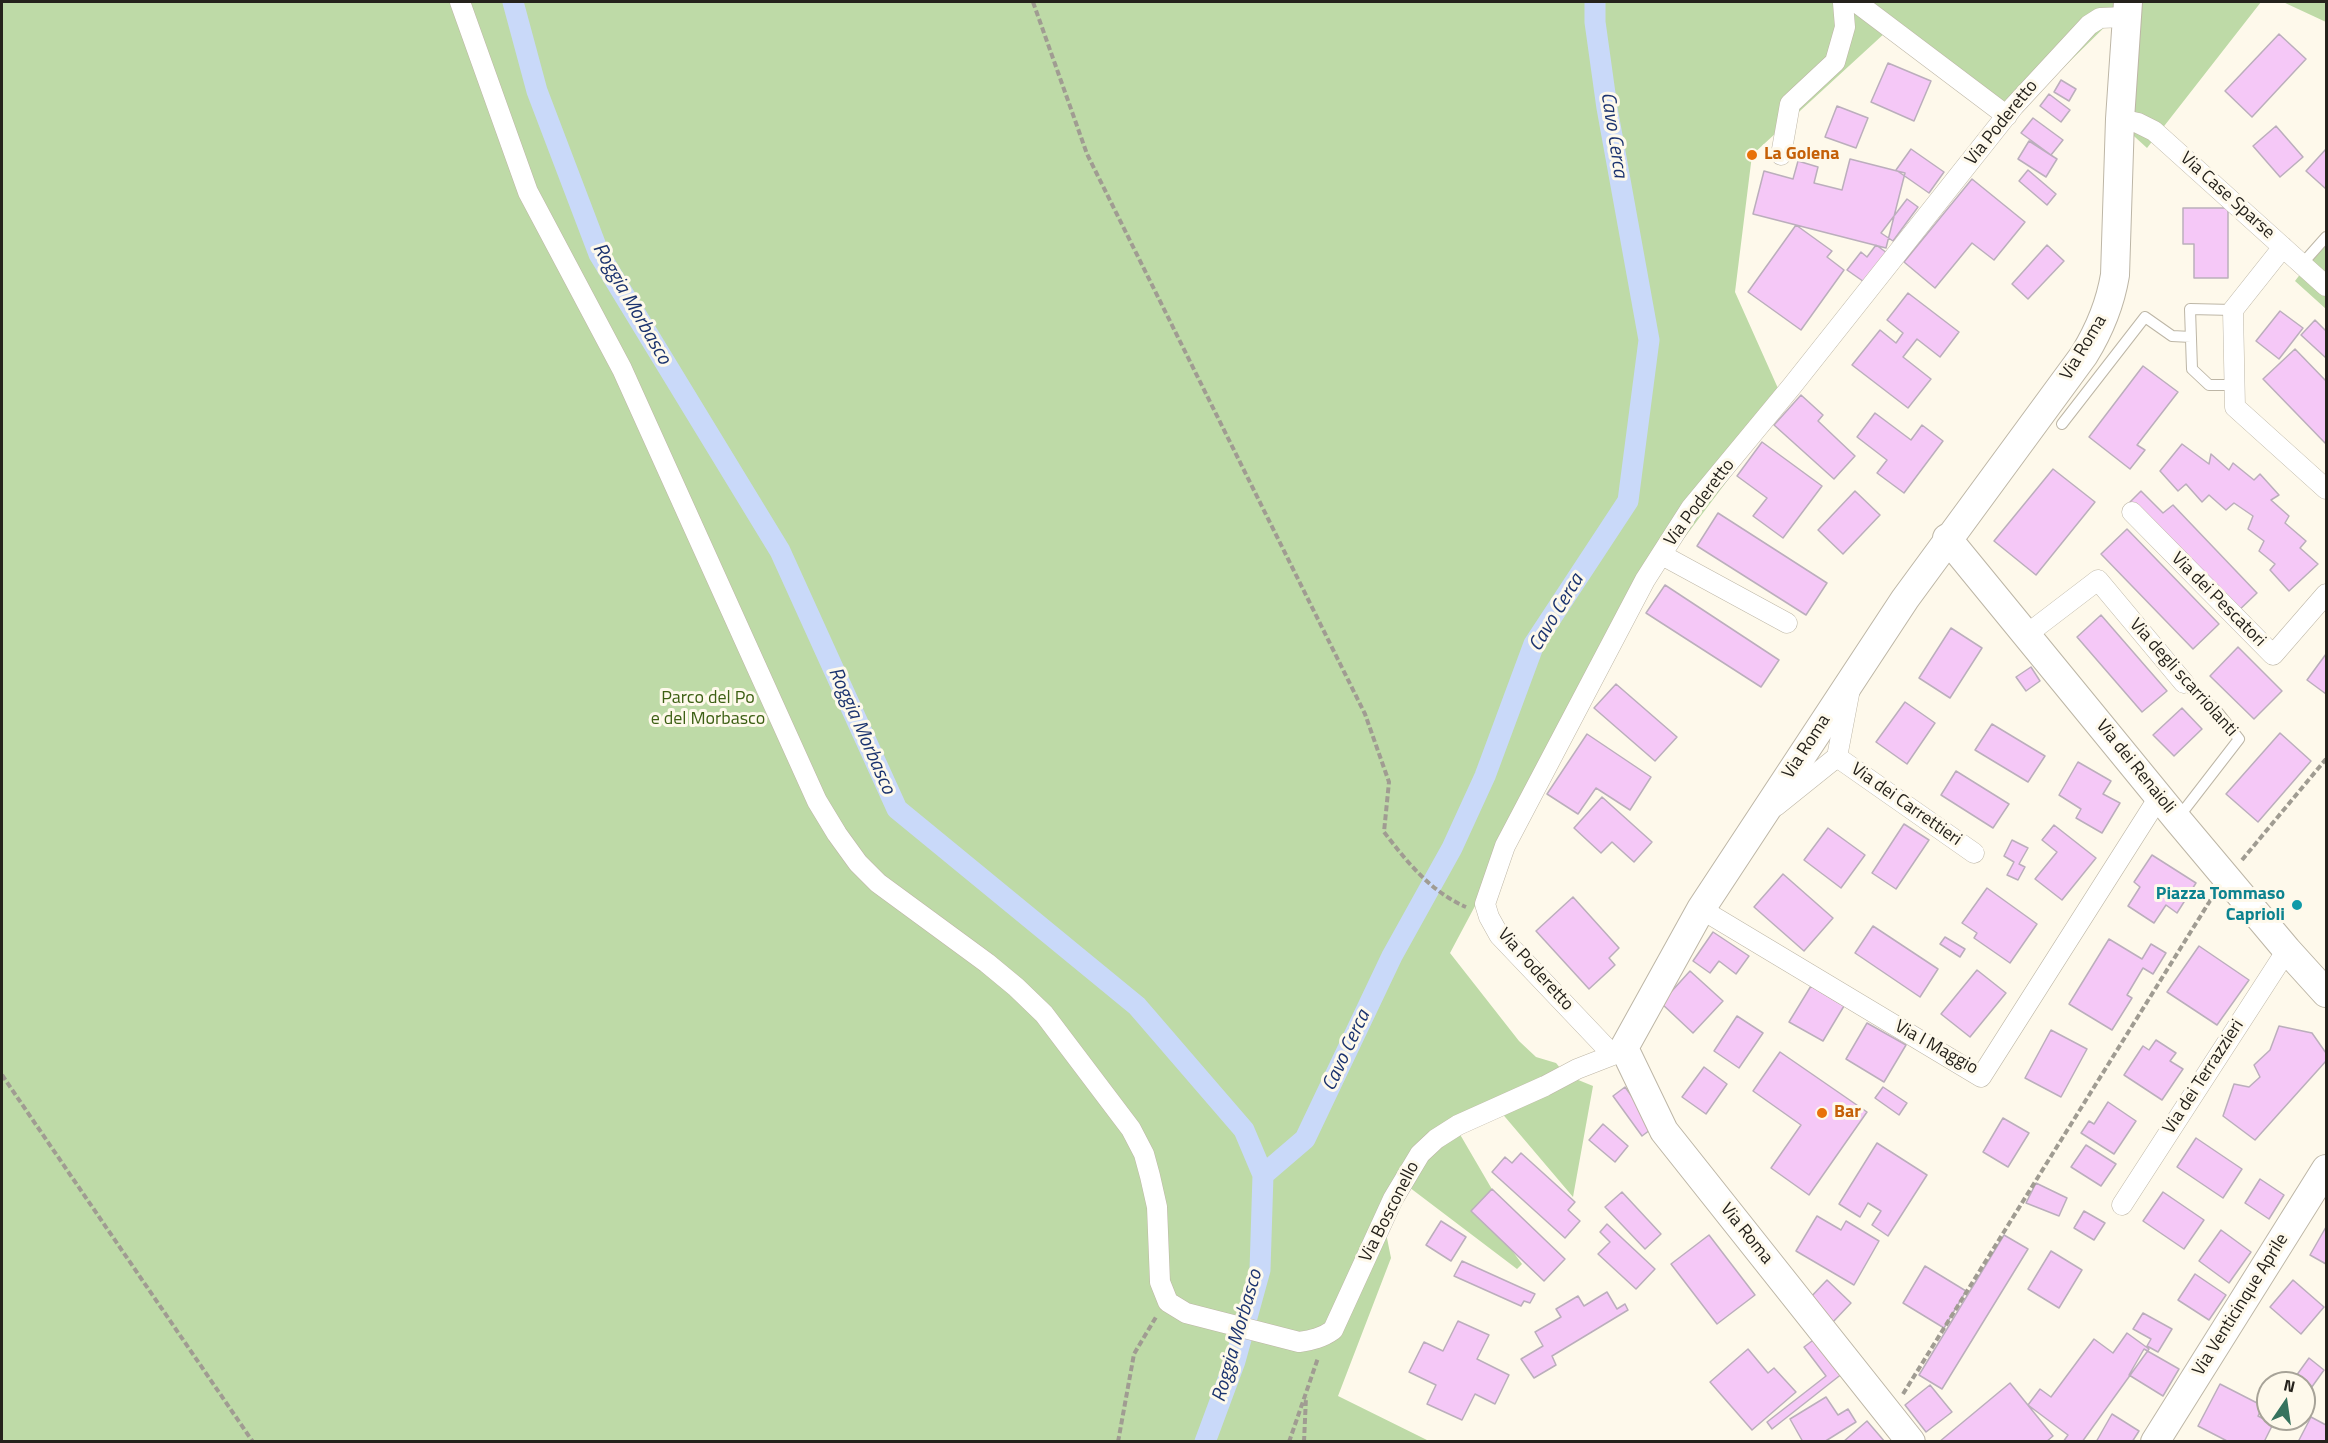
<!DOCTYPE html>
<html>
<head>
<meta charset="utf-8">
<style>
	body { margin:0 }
	#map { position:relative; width:2328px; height:1443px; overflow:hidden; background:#fef9eb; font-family:"Titillium Web",sans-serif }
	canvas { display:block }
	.frame { position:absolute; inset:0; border:3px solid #25221c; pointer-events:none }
	.north { position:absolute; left:2256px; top:1371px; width:60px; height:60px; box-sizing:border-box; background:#fef9eb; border:2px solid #a7a398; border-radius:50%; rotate:13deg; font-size:16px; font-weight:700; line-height:24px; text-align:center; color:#25221c }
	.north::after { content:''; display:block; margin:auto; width:21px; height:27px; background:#36735e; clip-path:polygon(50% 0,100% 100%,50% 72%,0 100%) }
</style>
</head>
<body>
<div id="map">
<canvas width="2328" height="1443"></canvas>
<div class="frame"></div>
<div class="north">N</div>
</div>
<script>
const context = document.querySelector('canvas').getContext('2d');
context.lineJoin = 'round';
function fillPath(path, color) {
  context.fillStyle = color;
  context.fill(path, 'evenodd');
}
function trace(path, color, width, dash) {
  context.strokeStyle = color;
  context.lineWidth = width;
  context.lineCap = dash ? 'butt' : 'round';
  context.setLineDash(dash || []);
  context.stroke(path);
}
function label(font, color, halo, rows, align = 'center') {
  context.font = font + ' "Titillium Web",sans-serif';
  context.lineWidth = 6;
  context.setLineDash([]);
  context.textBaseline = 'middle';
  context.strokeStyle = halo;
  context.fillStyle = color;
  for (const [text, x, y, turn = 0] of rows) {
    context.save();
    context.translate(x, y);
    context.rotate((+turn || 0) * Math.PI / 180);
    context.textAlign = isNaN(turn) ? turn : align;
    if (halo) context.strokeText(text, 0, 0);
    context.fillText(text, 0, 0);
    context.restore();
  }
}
const green = new Path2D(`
	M 2,2 L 2261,2 L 2147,148 L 2112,116 L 2122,10 L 2007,123 L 1886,32 L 1752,155 L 1735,292 L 1785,404 L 1639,598 L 1450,953 L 1519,1041 L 1536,1057 L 1556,1063 L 1566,1075 L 1593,1086 L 1573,1197 L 1500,1111 L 1458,1131 L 1493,1191 L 1478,1204 L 1522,1264 L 1517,1269 L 1401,1181 L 1384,1223 L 1391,1258 L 1338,1396 L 1429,1441 L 2,1442 Z
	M 2283,2 L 2326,2 L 2326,22 Z
	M 2326,240 L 2326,309 L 2295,281 Z`);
const canal = new Path2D(`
	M 513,2 L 537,91 L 599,254 L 780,551 L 897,809 L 1137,1006 L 1244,1130 L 1263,1175 L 1260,1270 L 1235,1361 L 1205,1442
	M 1263,1175 L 1305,1139 L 1392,956 L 1452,848 L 1485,776 L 1534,644 L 1628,501 L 1649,340 L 1607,108 L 1595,22 L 1595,2`);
const building = new Path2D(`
	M 2279,34 L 2306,59 L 2252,117 L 2225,91 Z
	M 1888,63 L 1931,81 L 1914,121 L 1871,102 Z
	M 2061,80 L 2076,89 L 2069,101 L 2054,92 Z
	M 2049,94 L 2070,110 L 2061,122 L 2040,106 Z
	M 1837,106 L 1868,118 L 1856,148 L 1825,137 Z
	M 2033,118 L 2063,140 L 2051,155 L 2021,133 Z
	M 2276,126 L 2303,157 L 2280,177 L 2253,146 Z
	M 2029,141 L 2057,159 L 2046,177 L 2018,159 Z
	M 1911,149 L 1944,172 L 1929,193 L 1896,170 Z
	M 2326,149 L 2326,189 L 2306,171 Z
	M 1850,159 L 1905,173 L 1886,248 L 1753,214 L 1764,171 L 1793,179 L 1798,161 L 1818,167 L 1814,183 L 1842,190 Z
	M 2028,170 L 2056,194 L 2047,205 L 2019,181 Z
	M 1972,179 L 2025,222 L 1994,260 L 1972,243 L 1935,288 L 1904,262 Z
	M 1907,199 L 1918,207 L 1893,241 L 1881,233 Z
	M 2183,208 L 2228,208 L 2228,278 L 2194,278 L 2194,244 L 2183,244 Z
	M 1796,225 L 1832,251 L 1827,257 L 1844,270 L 1801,330 L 1748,292 Z
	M 1876,245 L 1890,255 L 1867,284 L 1847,270 L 1861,252 L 1867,257 Z
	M 2047,245 L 2064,261 L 2028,299 L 2012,284 Z
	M 1908,293 L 1959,332 L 1940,357 L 1917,339 L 1903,357 L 1931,379 L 1908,408 L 1852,365 L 1880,330 L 1896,343 L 1903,333 L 1887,320 Z
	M 2280,311 L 2303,328 L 2279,359 L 2256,341 Z
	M 2315,320 L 2326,331 L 2326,358 L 2301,335 Z
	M 2295,349 L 2326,381 L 2326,444 L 2263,379 Z
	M 2143,366 L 2178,392 L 2137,445 L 2145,450 L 2130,469 L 2089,437 Z
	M 1801,395 L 1823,415 L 1818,421 L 1855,456 L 1834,479 L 1774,425 Z
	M 1875,413 L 1911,440 L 1922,425 L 1943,441 L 1904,493 L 1877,473 L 1887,460 L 1857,437 Z
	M 1762,442 L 1822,486 L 1783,538 L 1753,516 L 1767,498 L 1737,476 Z
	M 2182,444 L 2209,464 L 2211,454 L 2229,470 L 2233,463 L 2254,480 L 2260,474 L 2279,495 L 2271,500 L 2289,516 L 2285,523 L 2306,541 L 2300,548 L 2318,564 L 2289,591 L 2270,570 L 2275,564 L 2259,551 L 2264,541 L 2248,529 L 2253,516 L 2234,503 L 2226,510 L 2209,495 L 2202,502 L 2186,484 L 2178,491 L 2160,471 Z
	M 2053,469 L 2095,502 L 2036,575 L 1994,541 Z
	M 1855,491 L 1880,515 L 1843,554 L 1818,530 Z
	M 2141,491 L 2163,513 L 2173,505 L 2257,593 L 2235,614 L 2129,503 Z
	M 1718,513 L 1827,583 L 1806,615 L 1697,546 Z
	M 2127,529 L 2219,624 L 2193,649 L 2101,554 Z
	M 1665,585 L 1779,660 L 1761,687 L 1646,613 Z
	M 2101,615 L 2167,691 L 2142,712 L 2077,637 Z
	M 1951,628 L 1982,648 L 1950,698 L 1919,678 Z
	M 2238,647 L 2282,691 L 2254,719 L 2210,676 Z
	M 2326,654 L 2326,694 L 2307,680 Z
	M 2031,667 L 2040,681 L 2026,691 L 2016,677 Z
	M 1616,684 L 1677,737 L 1655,761 L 1594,708 Z
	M 1905,702 L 1935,723 L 1907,764 L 1876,742 Z
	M 2182,708 L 2202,729 L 2174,756 L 2153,735 Z
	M 1992,724 L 2045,756 L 2028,782 L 1975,750 Z
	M 2280,733 L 2311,761 L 2258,822 L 2226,794 Z
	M 1587,734 L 1651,777 L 1630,810 L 1596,788 L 1578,814 L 1547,794 Z
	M 2078,762 L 2111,781 L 2103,794 L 2120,803 L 2102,833 L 2076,818 L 2081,809 L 2059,795 Z
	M 1956,771 L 2009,804 L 1993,828 L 1941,795 Z
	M 1602,797 L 1652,842 L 1634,862 L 1612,842 L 1601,853 L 1574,828 Z
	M 1904,824 L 1929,840 L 1896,889 L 1872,873 Z
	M 2054,825 L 2096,858 L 2062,900 L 2035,879 L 2057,852 L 2042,840 Z
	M 1828,828 L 1865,855 L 1841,888 L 1804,860 Z
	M 2012,840 L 2028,848 L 2019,864 L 2025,867 L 2018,880 L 2007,875 L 2014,862 L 2004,856 Z
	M 2152,855 L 2196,883 L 2177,913 L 2166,905 L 2154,923 L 2128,906 L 2140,887 L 2134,882 Z
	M 1783,874 L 1833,918 L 1804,951 L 1754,907 Z
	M 1987,888 L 2037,924 L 2010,963 L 1974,938 L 1977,933 L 1962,923 Z
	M 1573,897 L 1619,948 L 1609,958 L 1615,965 L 1589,989 L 1536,931 Z
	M 1873,926 L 1938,969 L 1920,997 L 1855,953 Z
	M 1713,932 L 1749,956 L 1736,974 L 1719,961 L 1710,973 L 1693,961 Z
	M 1945,937 L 1965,949 L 1960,957 L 1940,944 Z
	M 2109,939 L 2142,959 L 2151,944 L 2166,953 L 2153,974 L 2143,968 L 2127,995 L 2132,998 L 2112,1030 L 2069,1004 Z
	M 2199,946 L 2249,980 L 2217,1025 L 2167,992 Z
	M 1977,970 L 2006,993 L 1970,1037 L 1941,1014 Z
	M 1690,971 L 1723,1001 L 1693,1033 L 1661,1003 Z
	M 1811,986 L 1844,1006 L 1823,1041 L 1789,1022 Z
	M 1737,1016 L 1763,1033 L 1739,1068 L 1714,1051 Z
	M 1867,1023 L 1906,1045 L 1884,1082 L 1846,1059 Z
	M 2279,1026 L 2312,1033 L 2326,1053 L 2326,1061 L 2255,1140 L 2223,1116 L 2234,1084 L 2249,1087 L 2260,1077 L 2254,1065 L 2270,1050 Z
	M 2051,1030 L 2087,1049 L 2061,1097 L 2025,1078 Z
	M 2156,1040 L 2176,1053 L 2170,1061 L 2183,1069 L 2162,1100 L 2124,1075 L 2143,1046 L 2149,1050 Z
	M 1780,1052 L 1867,1112 L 1809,1195 L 1771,1168 L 1801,1125 L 1753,1091 Z
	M 1704,1067 L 1727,1084 L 1706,1114 L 1682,1097 Z
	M 1625,1087 L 1654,1127 L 1642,1136 L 1613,1096 Z
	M 1883,1087 L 1907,1103 L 1899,1115 L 1875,1098 Z
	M 2108,1102 L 2136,1121 L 2114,1154 L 2081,1133 L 2089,1121 L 2094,1124 Z
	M 2003,1118 L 2029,1133 L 2008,1167 L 1983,1152 Z
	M 1603,1124 L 1628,1146 L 1615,1162 L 1589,1140 Z
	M 2196,1138 L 2242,1169 L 2223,1198 L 2177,1167 Z
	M 1877,1143 L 1927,1175 L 1888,1236 L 1872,1225 L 1881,1211 L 1868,1203 L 1860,1217 L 1839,1204 Z
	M 2086,1145 L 2116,1164 L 2101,1186 L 2071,1167 Z
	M 1521,1153 L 1575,1202 L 1568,1210 L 1580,1221 L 1565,1238 L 1492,1172 L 1505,1157 L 1512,1163 Z
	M 2260,1179 L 2284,1195 L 2269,1219 L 2245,1203 Z
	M 2036,1183 L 2067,1198 L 2059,1216 L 2026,1203 Z
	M 1492,1189 L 1565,1259 L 1544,1281 L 1471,1211 Z
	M 1622,1192 L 1661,1234 L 1645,1249 L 1605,1207 Z
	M 2163,1192 L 2204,1220 L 2184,1249 L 2143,1221 Z
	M 2084,1211 L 2105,1223 L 2094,1240 L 2074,1228 Z
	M 1817,1216 L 1841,1230 L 1846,1221 L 1879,1241 L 1854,1285 L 1796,1251 Z
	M 1441,1221 L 1466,1237 L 1451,1261 L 1426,1245 Z
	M 1607,1224 L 1655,1269 L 1636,1289 L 1598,1254 L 1610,1242 L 1600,1232 Z
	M 2326,1227 L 2326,1264 L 2310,1255 Z
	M 2221,1230 L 2251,1252 L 2229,1283 L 2199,1261 Z
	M 1709,1235 L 1755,1295 L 1717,1324 L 1671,1264 Z
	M 2004,1235 L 2028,1249 L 1942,1389 L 1919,1375 Z
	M 2051,1251 L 2082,1270 L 2059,1308 L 2028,1289 Z
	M 1462,1261 L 1535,1294 L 1530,1303 L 1524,1301 L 1521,1306 L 1454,1276 Z
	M 1925,1266 L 1966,1291 L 1944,1328 L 1903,1303 Z
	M 2195,1274 L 2226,1295 L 2209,1320 L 2178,1300 Z
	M 1827,1280 L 1851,1303 L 1832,1323 L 1808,1300 Z
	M 2293,1280 L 2324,1307 L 2301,1334 L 2270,1307 Z
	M 1607,1292 L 1617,1309 L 1625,1304 L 1628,1310 L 1552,1356 L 1556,1365 L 1534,1378 L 1521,1359 L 1543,1346 L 1535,1332 L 1561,1317 L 1556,1309 L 1578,1296 L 1584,1306 Z
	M 2143,1313 L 2172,1329 L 2158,1352 L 2147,1346 L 2151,1339 L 2133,1329 Z
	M 1458,1321 L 1489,1335 L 1477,1359 L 1509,1375 L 1495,1404 L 1475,1394 L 1462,1420 L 1427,1404 L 1436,1385 L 1409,1372 L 1424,1342 L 1443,1351 Z
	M 2127,1333 L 2149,1349 L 2082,1442 L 2063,1442 L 2068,1435 L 2028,1405 L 2040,1389 L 2051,1397 L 2094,1339 L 2113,1353 Z
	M 1816,1338 L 1843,1373 L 1772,1429 L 1767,1422 L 1826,1376 L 1804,1347 Z
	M 1748,1349 L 1768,1373 L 1774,1368 L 1796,1392 L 1752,1430 L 1710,1382 Z
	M 2144,1349 L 2179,1369 L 2163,1396 L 2129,1375 Z
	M 2309,1358 L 2324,1370 L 2304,1398 L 2304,1383 L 2291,1383 Z
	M 2010,1383 L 2053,1436 L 2046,1442 L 1939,1442 Z
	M 2220,1384 L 2263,1406 L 2258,1416 L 2273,1424 L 2264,1442 L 2229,1442 L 2198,1426 Z
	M 1930,1385 L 1952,1412 L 1926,1432 L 1905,1405 Z
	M 1826,1397 L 1838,1415 L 1848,1409 L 1856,1422 L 1824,1442 L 1803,1442 L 1790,1419 Z
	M 2112,1414 L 2139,1431 L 2132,1442 L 2096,1442 Z
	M 2311,1417 L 2326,1425 L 2326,1442 L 2298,1442 Z
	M 1867,1421 L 1885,1442 L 1843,1442 Z`);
const path = new Path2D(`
	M 1033,2 L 1087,154 L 1365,714 L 1389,782 L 1384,832 C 1407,862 1431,892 1466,907
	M 2242,860 L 2326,759
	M 2,1075 L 253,1442
	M 1903,1394 L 2213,896
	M 1118,1442 L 1134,1354 L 1156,1317
	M 1289,1442 L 1318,1358
	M 1304,1442 L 1306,1397`);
const lane = new Path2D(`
	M 2302,264 L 2326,237
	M 2233,310 L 2190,309 L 2192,369 L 2209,385 L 2235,385
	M 2062,424 L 2145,317 L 2172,336 L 2191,337
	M 2178,818 L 2239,739 L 2216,710 L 2184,683`);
const street = new Path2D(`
	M 460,2 L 528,192 L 622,369 L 817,801 L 837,834 L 858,863 L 878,883 L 987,963 L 1016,987 L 1044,1014 L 1131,1129 L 1144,1154 L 1150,1176 L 1157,1207 L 1160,1282 L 1168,1302 L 1186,1313 L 1299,1342 C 1312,1340 1322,1338 1333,1330 L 1393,1199 L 1420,1154 L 1436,1139 L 1458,1125 L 1545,1086 L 1577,1069 L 1613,1055 L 1624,1048
	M 1856,2 L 2007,116
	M 2120,119 L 2138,123 L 2154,131 L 2326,286
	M 1781,155 L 1790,104 L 1835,62 L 1845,27 L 1843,3 L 1846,2
	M 2283,247 L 2233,310 L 2235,407 L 2326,489
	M 2132,512 L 2273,655 L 2326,594
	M 1662,555 L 1787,623
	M 2026,635 L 2098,580 L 2184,683
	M 1850,689 L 1837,757 L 1974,853
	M 1776,806 L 1837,757
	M 1701,909 L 1981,1077 L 2159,797
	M 1613,1055 L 1499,935 L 1489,917 L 1485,904 L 1505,846 L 1645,580 L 1691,508 L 1792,386 L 2014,106 L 2089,25 L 2100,18 L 2126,17
	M 2122,1205 L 2287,950`);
const secondary = new Path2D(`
	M 1947,538 L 2177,819 L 2287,950 L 2326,993
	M 1911,1442 L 1664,1131 L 1624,1048 L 1701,909 L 1905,599 L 2084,355 C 2100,329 2110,305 2115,275 L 2120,119 L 2128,2
	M 2155,1442 L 2326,1169`);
const markers = [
	[1752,155,6,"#e8710a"],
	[2297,905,6,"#0f9aa8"],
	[1822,1113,6,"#e8710a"]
];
const streetNames = [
	["Via Poderetto",2002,123,-51],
	["Via Case Sparse",2227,196,42],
	["Via Roma",2084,348,-59],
	["Via Poderetto",1700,503,-53],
	["Via dei Pescatori",2218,600,45],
	["Via degli scarriolanti",2183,678,48],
	["Via Roma",1807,747,-57],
	["Via dei Renaioli",2135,767,51],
	["Via dei Carrettieri",1906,805,35],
	["Via Poderetto",1535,970,48],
	["Via I Maggio",1936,1048,29],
	["Via dei Terrazzieri",2204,1077,-57],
	["Via Bosconello",1390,1212,-63],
	["Via Roma",1746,1234,51],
	["Via Venticinque Aprile",2241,1305,-58]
];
const foodNames = [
	["La Golena",1764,155],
	["Bar",1834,1113]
];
const parkNames = [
	["Parco del Po",708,699],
	["e del Morbasco",708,720]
];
const cultureNames = [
	["Piazza Tommaso",2285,895],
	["Caprioli",2285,916]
];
const waterNames = [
	["Cavo Cerca",1613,135,81],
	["Roggia Morbasco",631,304,60],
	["Cavo Cerca",1557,613,-59],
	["Roggia Morbasco",861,731,66],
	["Cavo Cerca",1347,1051,-65],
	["Roggia Morbasco",1238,1336,-74]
];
fillPath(green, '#bedaa7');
trace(canal, '#c9d9f9', 21);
fillPath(building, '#f5c8f7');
trace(building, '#bbaebc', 1.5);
trace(lane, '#bdb6a6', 12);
trace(street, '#bdb6a6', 21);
trace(secondary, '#bdb6a6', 30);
trace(path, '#a09c92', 4, [6, 3]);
trace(lane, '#fff', 10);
trace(street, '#fff', 20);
trace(secondary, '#fff', 28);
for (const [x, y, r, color] of markers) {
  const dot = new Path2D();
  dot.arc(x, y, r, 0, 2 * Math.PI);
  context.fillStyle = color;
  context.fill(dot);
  trace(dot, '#fef9eb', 2);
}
label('18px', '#25221c', '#fef9eb', streetNames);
label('bold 18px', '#c56008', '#fef9eb', foodNames, 'left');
label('18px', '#3c5f13', '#fef9eb', parkNames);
label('bold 18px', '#0d838f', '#fef9eb', cultureNames, 'right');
label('italic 20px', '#1b336f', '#fef9eb', waterNames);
</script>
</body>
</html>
